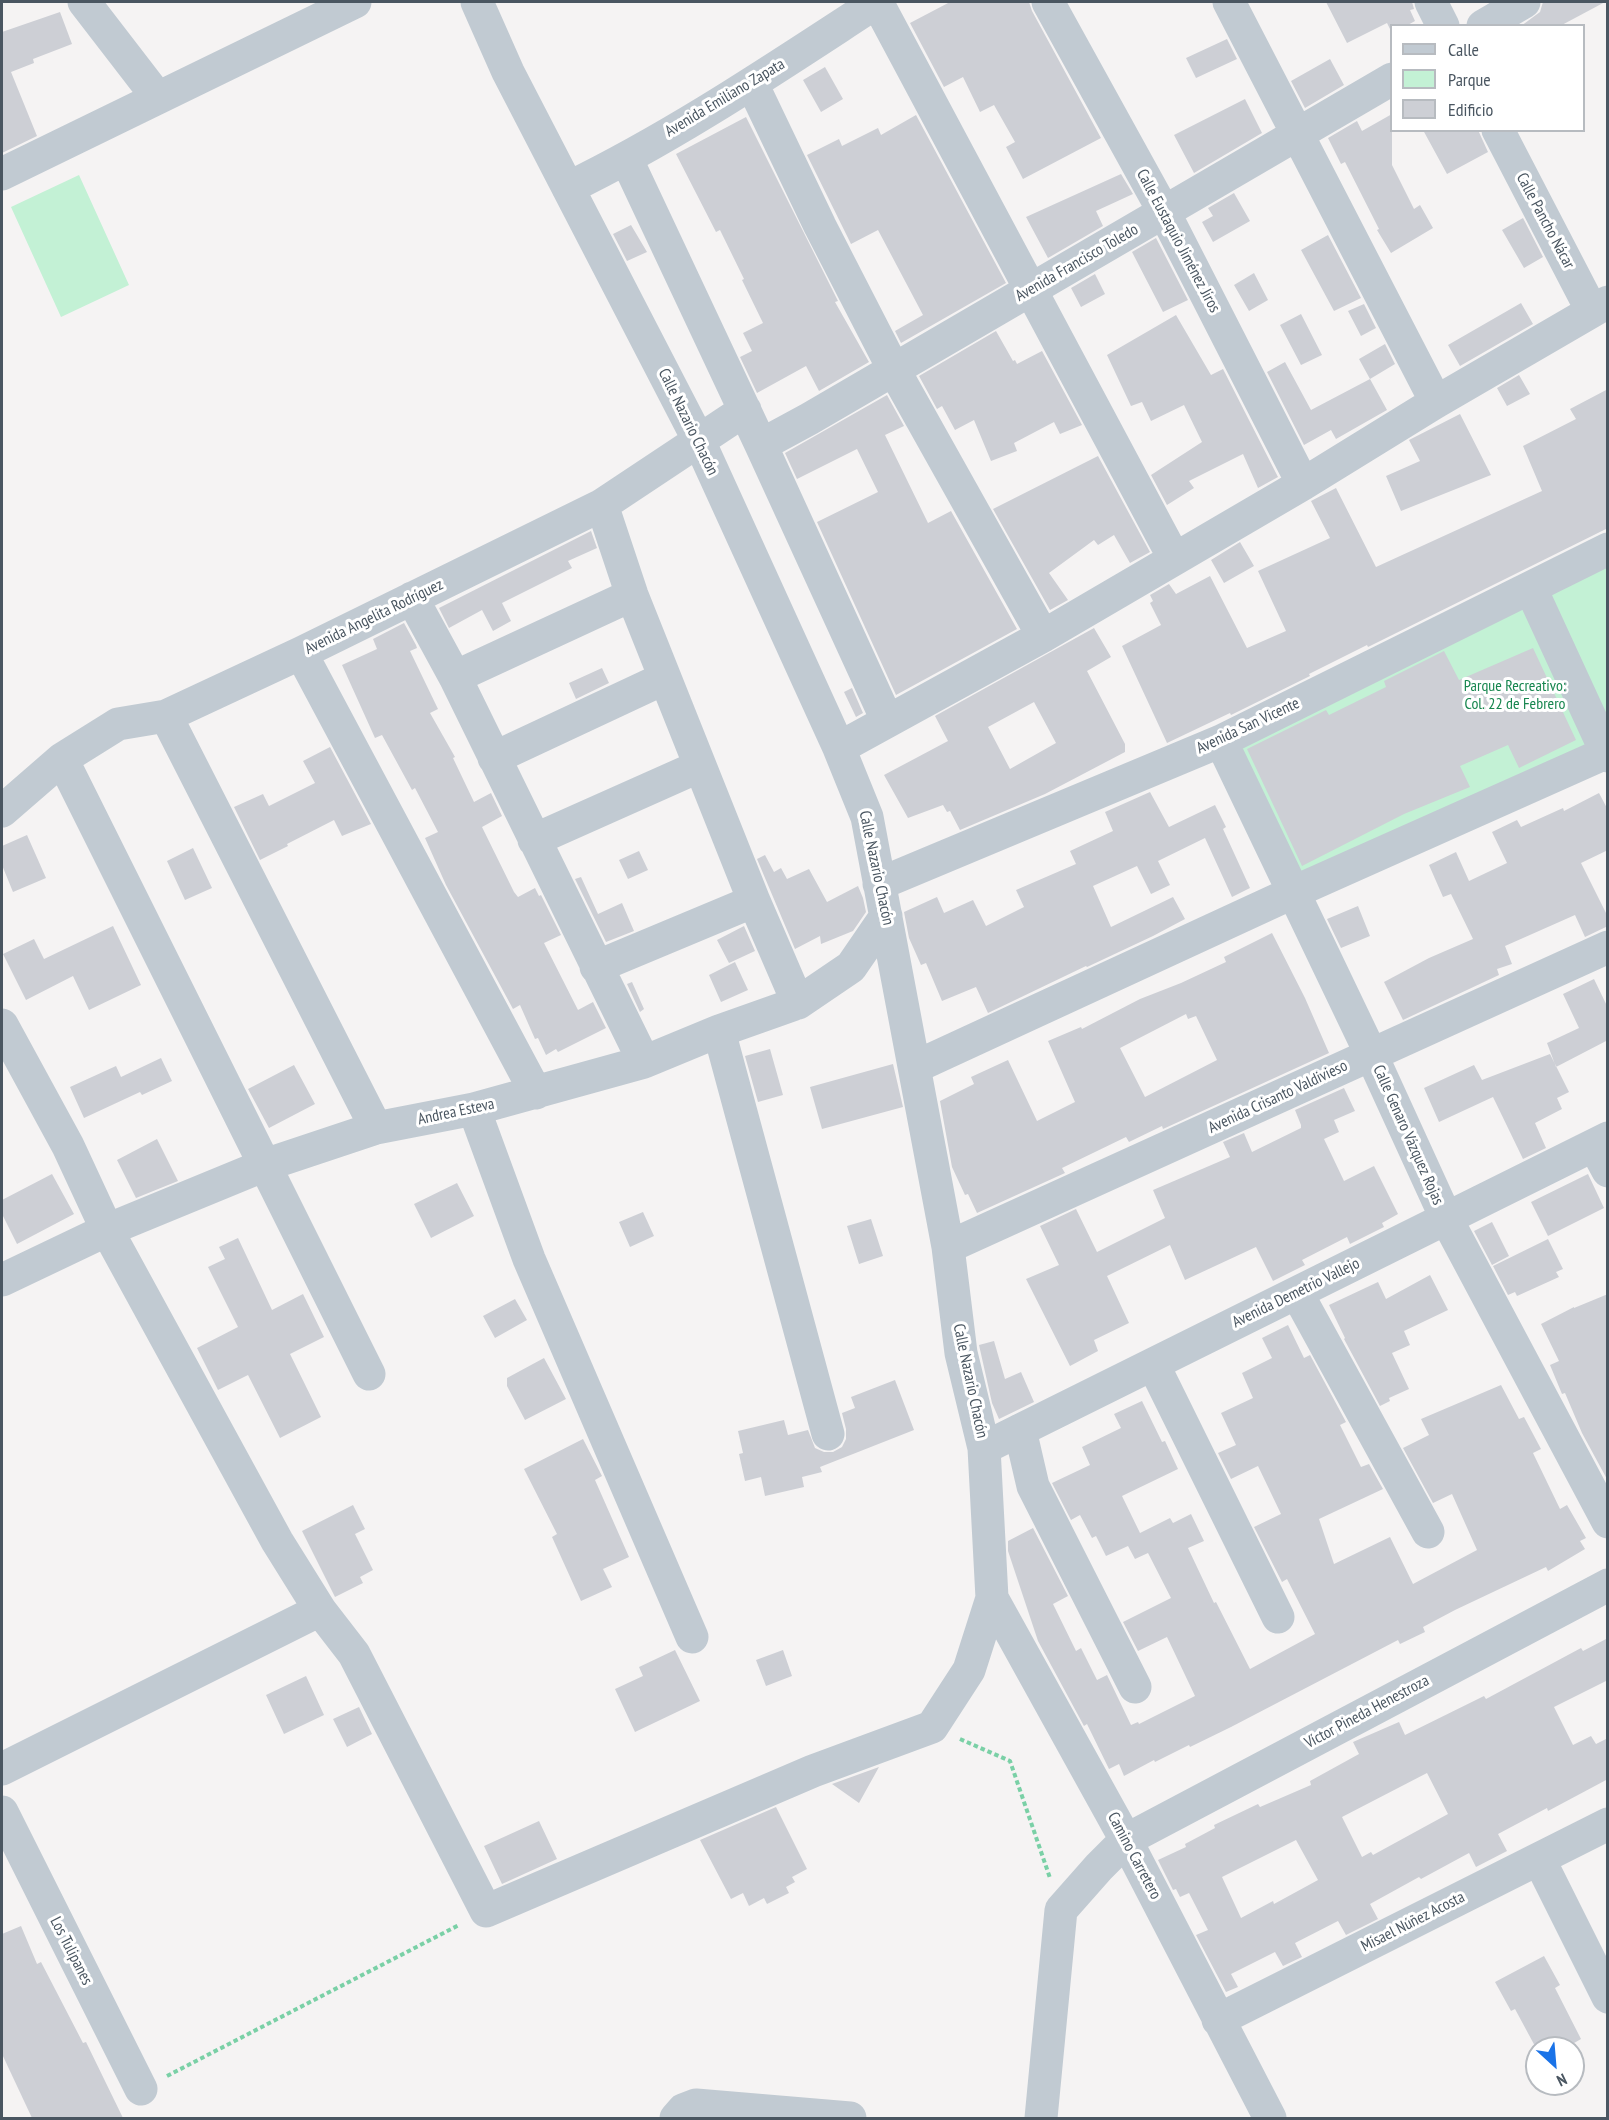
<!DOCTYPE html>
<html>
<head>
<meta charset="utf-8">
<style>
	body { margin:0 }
	#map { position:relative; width:1609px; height:2120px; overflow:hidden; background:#f5f3f3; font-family:"PT Sans Narrow",sans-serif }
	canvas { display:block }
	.frame { position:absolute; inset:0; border:3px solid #4a5661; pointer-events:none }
	.legend { position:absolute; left:1390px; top:24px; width:195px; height:108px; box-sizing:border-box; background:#fff; border:2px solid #b7bbc0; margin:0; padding:8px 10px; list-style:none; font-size:18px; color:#4a5661 }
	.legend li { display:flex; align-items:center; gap:12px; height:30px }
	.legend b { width:30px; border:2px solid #b7bbc0 }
	.north { position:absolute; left:1525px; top:2036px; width:60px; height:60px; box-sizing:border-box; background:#fff; border:2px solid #b7bbc0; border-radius:50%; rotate:154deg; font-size:16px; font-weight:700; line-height:24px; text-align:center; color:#4a5661 }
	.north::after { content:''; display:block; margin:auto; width:21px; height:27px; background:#1a73e8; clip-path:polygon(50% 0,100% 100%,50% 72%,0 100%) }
</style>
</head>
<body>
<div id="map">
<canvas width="1609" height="2120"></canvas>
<div class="frame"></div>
<ul class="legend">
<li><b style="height:8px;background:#c1cad2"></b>Calle</li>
<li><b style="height:16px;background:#c3f1d5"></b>Parque</li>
<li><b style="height:16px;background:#cdcfd5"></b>Edificio</li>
</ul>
<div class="north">N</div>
</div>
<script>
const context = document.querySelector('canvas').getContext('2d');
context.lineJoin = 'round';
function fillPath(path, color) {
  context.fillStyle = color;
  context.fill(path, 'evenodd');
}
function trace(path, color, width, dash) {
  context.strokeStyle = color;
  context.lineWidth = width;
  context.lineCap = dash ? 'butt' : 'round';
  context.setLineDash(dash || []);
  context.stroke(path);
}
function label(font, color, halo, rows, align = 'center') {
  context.font = font + ' "PT Sans Narrow",sans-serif';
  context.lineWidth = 6;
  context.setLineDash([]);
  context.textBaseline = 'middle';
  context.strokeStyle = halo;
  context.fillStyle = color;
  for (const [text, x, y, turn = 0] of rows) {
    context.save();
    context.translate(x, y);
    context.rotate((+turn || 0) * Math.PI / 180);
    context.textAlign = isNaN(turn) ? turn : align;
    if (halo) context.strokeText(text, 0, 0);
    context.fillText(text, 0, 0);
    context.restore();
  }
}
const green = new Path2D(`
	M 79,175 L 129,285 L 61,317 L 11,207 Z
	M 1607,549 L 1607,750 L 1294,892 L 1221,741 Z`);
const building = new Path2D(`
	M 950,2 L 1029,2 L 1032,11 L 1101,138 L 1023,179 L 1006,147 L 1015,142 L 994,105 L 980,112 L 963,77 L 944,87 L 910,23 Z
	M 1326,2 L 1412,2 L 1414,9 L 1410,10 L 1415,21 L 1406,26 L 1392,26 L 1392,33 L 1387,23 L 1347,43 Z
	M 1543,2 L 1605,2 L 1560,26 L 1521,26 L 1540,12 Z
	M 60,12 L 72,44 L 33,59 L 34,63 L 11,72 L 37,136 L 2,153 L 2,32 Z
	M 1227,39 L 1237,59 L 1196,78 L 1186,58 Z
	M 1330,59 L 1344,85 L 1305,108 L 1291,81 Z
	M 825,67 L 843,99 L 821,112 L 803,80 Z
	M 1245,99 L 1262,133 L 1194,173 L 1174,135 Z
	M 1392,114 L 1392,165 L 1414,209 L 1420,205 L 1433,228 L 1391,253 L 1377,230 L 1379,229 L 1345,162 L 1341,164 L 1328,138 L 1357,121 L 1362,131 Z
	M 916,115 L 1006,283 L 901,343 L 895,331 L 923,315 L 878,230 L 851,244 L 807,155 L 839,139 L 842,146 L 878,128 L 881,135 Z
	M 746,117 L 838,301 L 835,302 L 869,362 L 819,391 L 806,366 L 757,393 L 740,357 L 752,351 L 743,333 L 763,323 L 742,280 L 744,279 L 720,230 L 716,232 L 676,154 Z
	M 1423,130 L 1478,130 L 1488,152 L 1447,174 Z
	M 1121,174 L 1133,194 L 1096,211 L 1103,226 L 1048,258 L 1026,217 Z
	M 1234,193 L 1250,221 L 1213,242 L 1202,222 L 1213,216 L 1208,208 Z
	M 1523,218 L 1543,257 L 1524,268 L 1502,230 Z
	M 631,225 L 647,252 L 627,261 L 613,234 Z
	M 1328,235 L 1361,298 L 1334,311 L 1301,250 Z
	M 1156,238 L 1188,300 L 1163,312 L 1132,252 Z
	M 1254,273 L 1268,300 L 1249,311 L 1234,285 Z
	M 1095,274 L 1105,294 L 1081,307 L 1071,288 Z
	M 1521,303 L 1533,324 L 1460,366 L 1448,345 Z
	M 1364,304 L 1376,328 L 1361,336 L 1348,311 Z
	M 1301,314 L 1322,355 L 1301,365 L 1280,325 Z
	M 1176,315 L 1211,375 L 1223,369 L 1278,477 L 1258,488 L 1243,454 L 1189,481 L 1194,488 L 1167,505 L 1151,475 L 1202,442 L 1184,405 L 1151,421 L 1142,402 L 1131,406 L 1107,355 Z
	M 996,331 L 1013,361 L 1015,360 L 1017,364 L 1042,351 L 1082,425 L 1060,434 L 1054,422 L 1014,443 L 1017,451 L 991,461 L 974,420 L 955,430 L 942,406 L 937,409 L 919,376 Z
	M 1385,344 L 1395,364 L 1370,379 L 1359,359 Z
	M 1285,362 L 1311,410 L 1370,379 L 1387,410 L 1336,439 L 1331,430 L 1304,445 L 1267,372 Z
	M 1519,375 L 1530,394 L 1507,406 L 1497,388 Z
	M 1608,389 L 1608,528 L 1368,647 L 1367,645 L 1309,674 L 1310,676 L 1231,715 L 1230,713 L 1167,743 L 1122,646 L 1161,625 L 1150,603 L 1153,601 L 1150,595 L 1169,584 L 1176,594 L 1210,576 L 1247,648 L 1286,631 L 1258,571 L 1330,538 L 1311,501 L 1336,488 L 1376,567 L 1542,491 L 1523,446 L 1576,419 L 1570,409 Z
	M 887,395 L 904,426 L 885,435 L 928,523 L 951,511 L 1017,629 L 896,695 L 817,522 L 878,492 L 857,449 L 797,479 L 785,453 Z
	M 1460,414 L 1491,475 L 1401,511 L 1386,476 L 1420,461 L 1409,440 Z
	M 1098,456 L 1150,552 L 1130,563 L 1114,535 L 1098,545 L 1094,540 L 1049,573 L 1068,600 L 1050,610 L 993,509 Z
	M 591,531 L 597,548 L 568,561 L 572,568 L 502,603 L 511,621 L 493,631 L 482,610 L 449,628 L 439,608 Z
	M 1240,542 L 1254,566 L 1224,583 L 1211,560 Z
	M 404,623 L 416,645 L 417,648 L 410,651 L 438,709 L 430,713 L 455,757 L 453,758 L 474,802 L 491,793 L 502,816 L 482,827 L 514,892 L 518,897 L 535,888 L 539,896 L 541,895 L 561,935 L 544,943 L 578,1010 L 593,1002 L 606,1028 L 558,1052 L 556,1049 L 546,1055 L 538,1038 L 535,1039 L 520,1005 L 513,1009 L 446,885 L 425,838 L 438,832 L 415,788 L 412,790 L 382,735 L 375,738 L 342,665 L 377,649 L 373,639 Z
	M 1094,628 L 1111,657 L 1087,671 L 1125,744 L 1125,752 L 1045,794 L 960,830 L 950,811 L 947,812 L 943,805 L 908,818 L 884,775 L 948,741 L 935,716 ZM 1034,702 L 1056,743 L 1010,769 L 988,727 Z
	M 1533,648 L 1576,740 L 1519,768 L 1508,745 L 1460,766 L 1470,787 L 1404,814 L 1302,866 L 1247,749 L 1326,710 L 1329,715 L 1386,687 L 1384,681 L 1444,651 L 1459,680 Z
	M 602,668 L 609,683 L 576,699 L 569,683 Z
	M 852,688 L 863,713 L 856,717 L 844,692 Z
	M 330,747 L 371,824 L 342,836 L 334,820 L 287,844 L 288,846 L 260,860 L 234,807 L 263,794 L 269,806 L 315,783 L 303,761 Z
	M 1150,792 L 1169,827 L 1215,805 L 1226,827 L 1223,829 L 1250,888 L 1232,897 L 1205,838 L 1158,861 L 1170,885 L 1151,894 L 1137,866 L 1093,886 L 1111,927 L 1173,897 L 1185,919 L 1153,936 L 1087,967 L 1086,966 L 988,1013 L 976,987 L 942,1001 L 926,963 L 921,965 L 909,938 L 904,912 L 937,897 L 944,913 L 973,900 L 986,926 L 1024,907 L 1016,890 L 1076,864 L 1070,851 L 1113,831 L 1105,812 Z
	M 1599,793 L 1608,810 L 1608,850 L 1581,863 L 1608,917 L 1608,926 L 1585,937 L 1575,915 L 1505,946 L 1512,964 L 1497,969 L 1499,975 L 1403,1020 L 1384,982 L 1429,958 L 1473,939 L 1451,894 L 1443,897 L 1429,865 L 1456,852 L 1469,881 L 1507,863 L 1492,832 L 1517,820 L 1521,827 L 1563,808 L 1564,811 Z
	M 27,835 L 46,878 L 13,892 L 2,865 L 2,846 Z
	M 193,848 L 212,888 L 185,900 L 167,861 Z
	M 639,851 L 648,870 L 628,879 L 619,860 Z
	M 765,855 L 774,872 L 781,868 L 787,879 L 809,869 L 827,902 L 858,886 L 863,898 L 866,912 L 853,931 L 821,944 L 820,936 L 795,949 L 757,859 Z
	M 581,877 L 598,914 L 622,903 L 634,931 L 606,942 L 575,879 Z
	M 1358,906 L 1370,936 L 1341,948 L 1327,919 Z
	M 113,926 L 141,985 L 89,1010 L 73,976 L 26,1000 L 3,954 L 34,939 L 44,959 Z
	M 744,926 L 755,951 L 729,963 L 717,940 Z
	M 1272,933 L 1305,998 L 1329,1053 L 1163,1129 L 1162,1126 L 1129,1142 L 1126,1137 L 1062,1168 L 1065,1173 L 977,1213 L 968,1194 L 965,1195 L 952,1167 L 940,1101 L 974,1084 L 971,1077 L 1008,1060 L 1037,1121 L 1075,1102 L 1048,1041 L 1081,1027 L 1082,1029 L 1140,999 L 1181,983 L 1226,962 L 1224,957 ZM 1186,1014 L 1188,1019 L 1196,1016 L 1217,1060 L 1145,1097 L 1120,1048 Z
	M 735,962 L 748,990 L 721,1002 L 709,975 Z
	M 1594,979 L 1608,1008 L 1608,1040 L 1556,1067 L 1547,1043 L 1579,1028 L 1563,994 Z
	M 632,982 L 644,1009 L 640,1012 L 627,984 Z
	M 770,1049 L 783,1095 L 758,1102 L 745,1056 Z
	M 1550,1054 L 1569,1092 L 1557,1098 L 1562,1109 L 1535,1123 L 1546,1148 L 1523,1159 L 1493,1097 L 1439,1122 L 1424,1088 L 1474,1065 L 1482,1080 Z
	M 161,1058 L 172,1081 L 142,1095 L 140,1092 L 84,1118 L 70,1087 L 116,1066 L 121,1077 Z
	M 893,1064 L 903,1107 L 822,1129 L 810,1087 Z
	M 294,1065 L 315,1104 L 269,1128 L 248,1089 Z
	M 1344,1088 L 1355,1111 L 1334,1120 L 1339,1132 L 1324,1139 L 1344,1181 L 1374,1166 L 1398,1214 L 1382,1223 L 1384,1227 L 1350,1244 L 1347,1237 L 1302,1260 L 1305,1265 L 1273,1281 L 1256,1247 L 1185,1280 L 1170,1245 L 1107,1276 L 1129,1323 L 1094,1340 L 1098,1351 L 1070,1366 L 1026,1279 L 1059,1265 L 1040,1226 L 1076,1209 L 1097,1252 L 1165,1218 L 1153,1190 L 1230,1157 L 1223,1142 L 1244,1133 L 1252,1152 L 1301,1128 L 1301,1125 L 1295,1110 Z
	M 157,1139 L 178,1181 L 136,1198 L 117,1160 Z
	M 52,1174 L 74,1214 L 17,1244 L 2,1214 L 2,1200 Z
	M 1588,1174 L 1604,1208 L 1548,1236 L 1531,1202 Z
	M 457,1183 L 474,1216 L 431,1238 L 414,1204 Z
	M 643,1212 L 654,1236 L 630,1247 L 619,1222 Z
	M 871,1219 L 883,1256 L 859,1264 L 847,1226 Z
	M 1492,1222 L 1509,1256 L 1492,1265 L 1474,1231 Z
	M 238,1238 L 272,1310 L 303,1294 L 324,1337 L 290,1354 L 321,1417 L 280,1438 L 248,1375 L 218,1390 L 197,1348 L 238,1327 L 208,1267 L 225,1259 L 219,1247 Z
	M 1548,1239 L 1563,1269 L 1556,1272 L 1559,1277 L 1517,1296 L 1515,1292 L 1508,1295 L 1493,1266 Z
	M 1430,1275 L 1448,1310 L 1404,1331 L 1410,1345 L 1392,1353 L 1409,1389 L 1389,1398 L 1390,1401 L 1380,1406 L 1344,1339 L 1345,1338 L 1329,1305 L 1378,1282 L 1386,1299 Z
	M 1608,1294 L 1608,1481 L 1582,1433 L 1565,1393 L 1562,1394 L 1550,1365 L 1559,1361 L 1541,1324 L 1574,1307 L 1574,1308 Z
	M 515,1299 L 527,1320 L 495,1338 L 483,1316 Z
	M 1288,1325 L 1304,1358 L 1310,1355 L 1346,1422 L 1340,1425 L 1361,1467 L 1369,1464 L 1383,1489 L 1319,1519 L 1334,1564 L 1390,1537 L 1413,1584 L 1477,1550 L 1452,1494 L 1433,1503 L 1403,1448 L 1429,1435 L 1421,1419 L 1501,1385 L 1519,1419 L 1524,1417 L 1541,1449 L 1533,1453 L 1560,1509 L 1567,1505 L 1586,1538 L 1580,1541 L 1585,1549 L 1548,1571 L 1546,1567 L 1455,1610 L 1423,1627 L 1425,1632 L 1400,1644 L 1398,1640 L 1231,1727 L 1190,1747 L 1189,1745 L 1155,1762 L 1154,1760 L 1124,1776 L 1119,1764 L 1109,1769 L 1087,1724 L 1084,1726 L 1038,1641 L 1008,1551 L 1008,1541 L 1033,1528 L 1068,1596 L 1053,1604 L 1076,1651 L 1081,1648 L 1097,1680 L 1107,1675 L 1131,1725 L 1138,1722 L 1139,1724 L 1195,1696 L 1167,1637 L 1138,1651 L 1123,1622 L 1171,1598 L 1148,1553 L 1135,1559 L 1128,1546 L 1106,1556 L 1096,1536 L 1092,1538 L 1080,1515 L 1071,1520 L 1052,1483 L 1090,1465 L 1082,1447 L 1121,1428 L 1114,1414 L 1142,1401 L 1162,1442 L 1165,1441 L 1178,1469 L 1122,1496 L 1140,1533 L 1170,1518 L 1173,1523 L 1191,1514 L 1204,1541 L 1188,1548 L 1214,1603 L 1216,1602 L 1250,1669 L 1315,1634 L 1287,1579 L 1282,1582 L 1254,1527 L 1281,1514 L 1258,1466 L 1231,1479 L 1218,1453 L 1236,1445 L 1221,1413 L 1253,1398 L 1242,1373 L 1272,1358 L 1262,1338 Z
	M 994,1341 L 1005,1379 L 1021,1372 L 1034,1402 L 999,1419 L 992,1403 L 979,1345 Z
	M 544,1358 L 566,1399 L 525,1420 L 507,1386 L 507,1378 Z
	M 895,1380 L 914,1430 L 820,1467 L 822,1472 L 802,1477 L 804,1487 L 765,1496 L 761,1477 L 745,1481 L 739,1454 L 743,1453 L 738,1431 L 784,1420 L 788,1435 L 808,1430 L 815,1448 L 824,1452 L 833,1452 L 842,1447 L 846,1439 L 846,1429 L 842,1413 L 855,1408 L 851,1397 Z
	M 583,1439 L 602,1476 L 595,1480 L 629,1557 L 603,1569 L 612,1587 L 581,1601 L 552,1537 L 557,1534 L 524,1469 Z
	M 353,1505 L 365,1529 L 355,1534 L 373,1570 L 360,1577 L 363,1583 L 335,1597 L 302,1531 Z
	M 1608,1638 L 1608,1680 L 1554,1707 L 1573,1745 L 1591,1736 L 1596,1744 L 1608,1738 L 1608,1779 L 1548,1811 L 1547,1808 L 1498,1834 L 1507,1851 L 1476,1867 L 1469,1853 L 1421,1879 L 1419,1877 L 1370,1904 L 1378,1919 L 1346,1935 L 1338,1921 L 1295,1943 L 1302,1957 L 1283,1966 L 1275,1952 L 1231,1974 L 1238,1987 L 1226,1992 L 1196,1935 L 1208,1930 L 1189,1893 L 1180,1897 L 1176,1889 L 1173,1890 L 1158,1860 L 1186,1847 L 1185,1844 L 1215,1828 L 1214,1825 L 1258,1804 L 1260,1807 L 1311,1785 L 1310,1781 L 1359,1754 L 1353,1742 L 1399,1722 L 1405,1735 L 1484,1696 L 1486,1699 L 1581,1648 L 1583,1651 ZM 1427,1773 L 1448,1814 L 1373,1855 L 1371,1852 L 1362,1857 L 1342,1817 ZM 1296,1840 L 1318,1880 L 1274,1904 L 1273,1901 L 1241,1918 L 1222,1877 Z
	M 675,1650 L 700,1701 L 635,1732 L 615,1689 L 643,1676 L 639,1667 Z
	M 783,1650 L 792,1676 L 766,1686 L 756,1660 Z
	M 306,1676 L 324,1715 L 284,1734 L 266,1695 Z
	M 359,1707 L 372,1734 L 347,1747 L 333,1719 Z
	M 879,1767 L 859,1803 L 832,1784 Z
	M 776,1807 L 807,1869 L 792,1877 L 795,1882 L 786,1887 L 789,1893 L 767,1904 L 764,1898 L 749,1906 L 743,1893 L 731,1899 L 700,1840 Z
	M 539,1821 L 557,1859 L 502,1884 L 484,1846 Z
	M 21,1926 L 37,1964 L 41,1962 L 83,2043 L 86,2042 L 123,2118 L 32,2118 L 2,2054 L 2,1934 Z
	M 1544,1956 L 1560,1985 L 1555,1988 L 1581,2039 L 1569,2046 L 1571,2048 L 1537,2048 L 1537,2058 L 1533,2050 L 1536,2048 L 1515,2009 L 1511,2011 L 1495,1982 Z`);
const path = new Path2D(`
	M 960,1739 L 1010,1761 L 1050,1878
	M 167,2076 L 459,1925`);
const minor = new Path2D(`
	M 84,2 L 158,98
	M 877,2 L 1174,558
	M 1048,2 L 1164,212 L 1303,484
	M 1229,2 L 1436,402
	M 1431,2 L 1443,26
	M 1483,26 L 1524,2
	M 752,84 L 820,226 L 894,370 L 1043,636
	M 1498,130 L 1592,311
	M 626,158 L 761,445 L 887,720
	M 2,174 L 355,2
	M 568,188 C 677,135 777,67 877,2
	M 761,445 L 809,419 L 1392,79
	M 602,505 L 632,595 L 754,901 L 798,1003
	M 1531,589 L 1608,756
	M 412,598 L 455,677 L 644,1062
	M 301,653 L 536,1093
	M 455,677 L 632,595
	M 166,716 L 376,1128
	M 1221,741 L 1371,1054 L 1446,1218 L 1608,1522
	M 839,748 L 1043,636 L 1303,484 L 1436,402 L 1608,302
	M 494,758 L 665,678
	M 62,759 L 369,1374
	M 2,811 L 62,759 L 118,724 L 166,716 L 301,653 L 602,505 L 745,410
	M 534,840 L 700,766
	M 879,884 L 1221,741 L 1608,549
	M 596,967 L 754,901
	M 2,1025 L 68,1146 L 107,1230 L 277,1541 L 320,1610 L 354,1654 L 486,1911 L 813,1771 L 932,1727 L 969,1670 L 992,1598 L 984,1448 L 961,1353 L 948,1247 L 867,817 L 839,748 L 699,441 L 508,72 L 477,2
	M 719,1031 L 828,1434
	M 915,1067 L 1294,892 L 1608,752
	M 474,1109 L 529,1259 L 692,1637
	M 1594,1145 L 1608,1171
	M 948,1247 L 1608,947
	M 2,1280 L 107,1230 L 265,1165 L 376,1128 L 474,1109 L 644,1062 L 719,1031 L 798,1003 L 851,967 L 886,916
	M 1297,1293 L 1428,1532
	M 1153,1364 L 1278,1617
	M 1020,1430 L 1033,1486 L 1135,1687
	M 984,1448 L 1608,1138
	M 992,1598 L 1126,1840 L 1270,2118
	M 2,1769 L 320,1610
	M 2,1812 L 141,2089
	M 1539,1859 L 1608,1997
	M 1218,2020 L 1608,1824
	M 676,2118 L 683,2110 L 696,2105 L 850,2118
	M 1041,2118 L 1061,1910 L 1099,1867 L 1126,1840 L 1608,1585`);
const streetNames = [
	["Avenida Emiliano Zapata",725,98,-31],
	["Calle Pancho Nácar",1545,221,62],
	["Calle Eustaquio Jiménez Jiros",1178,241,62],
	["Avenida Francisco Toledo",1077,263,-30],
	["Calle Nazario Chacón",688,422,64],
	["Avenida Angelita Rodríguez",374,617,-26],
	["Avenida San Vicente",1248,726,-25],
	["Calle Nazario Chacón",876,868,78],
	["Avenida Crisanto Valdivieso",1278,1097,-25],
	["Andrea Esteva",456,1112,-12],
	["Calle Genaro Vázquez Rojas",1408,1135,66],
	["Avenida Demetrio Vallejo",1296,1293,-26],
	["Calle Nazario Chacón",970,1381,78],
	["Víctor Pineda Henestroza",1367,1712,-28],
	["Camino Carretero",1134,1856,62],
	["Misael Núñez Acosta",1413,1922,-27],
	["Los Tulipanes",71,1951,63]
];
const parkNames = [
	["Parque Recreativo:",1515,686],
	["Col. 22 de Febrero",1515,704]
];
fillPath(green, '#c3f1d5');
fillPath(building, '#cdcfd5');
trace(path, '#7ad0a6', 4, [4.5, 3]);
trace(minor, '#c1cad2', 33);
label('16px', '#4a5661', '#fff', streetNames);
label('16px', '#17864f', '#fff', parkNames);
</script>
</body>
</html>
